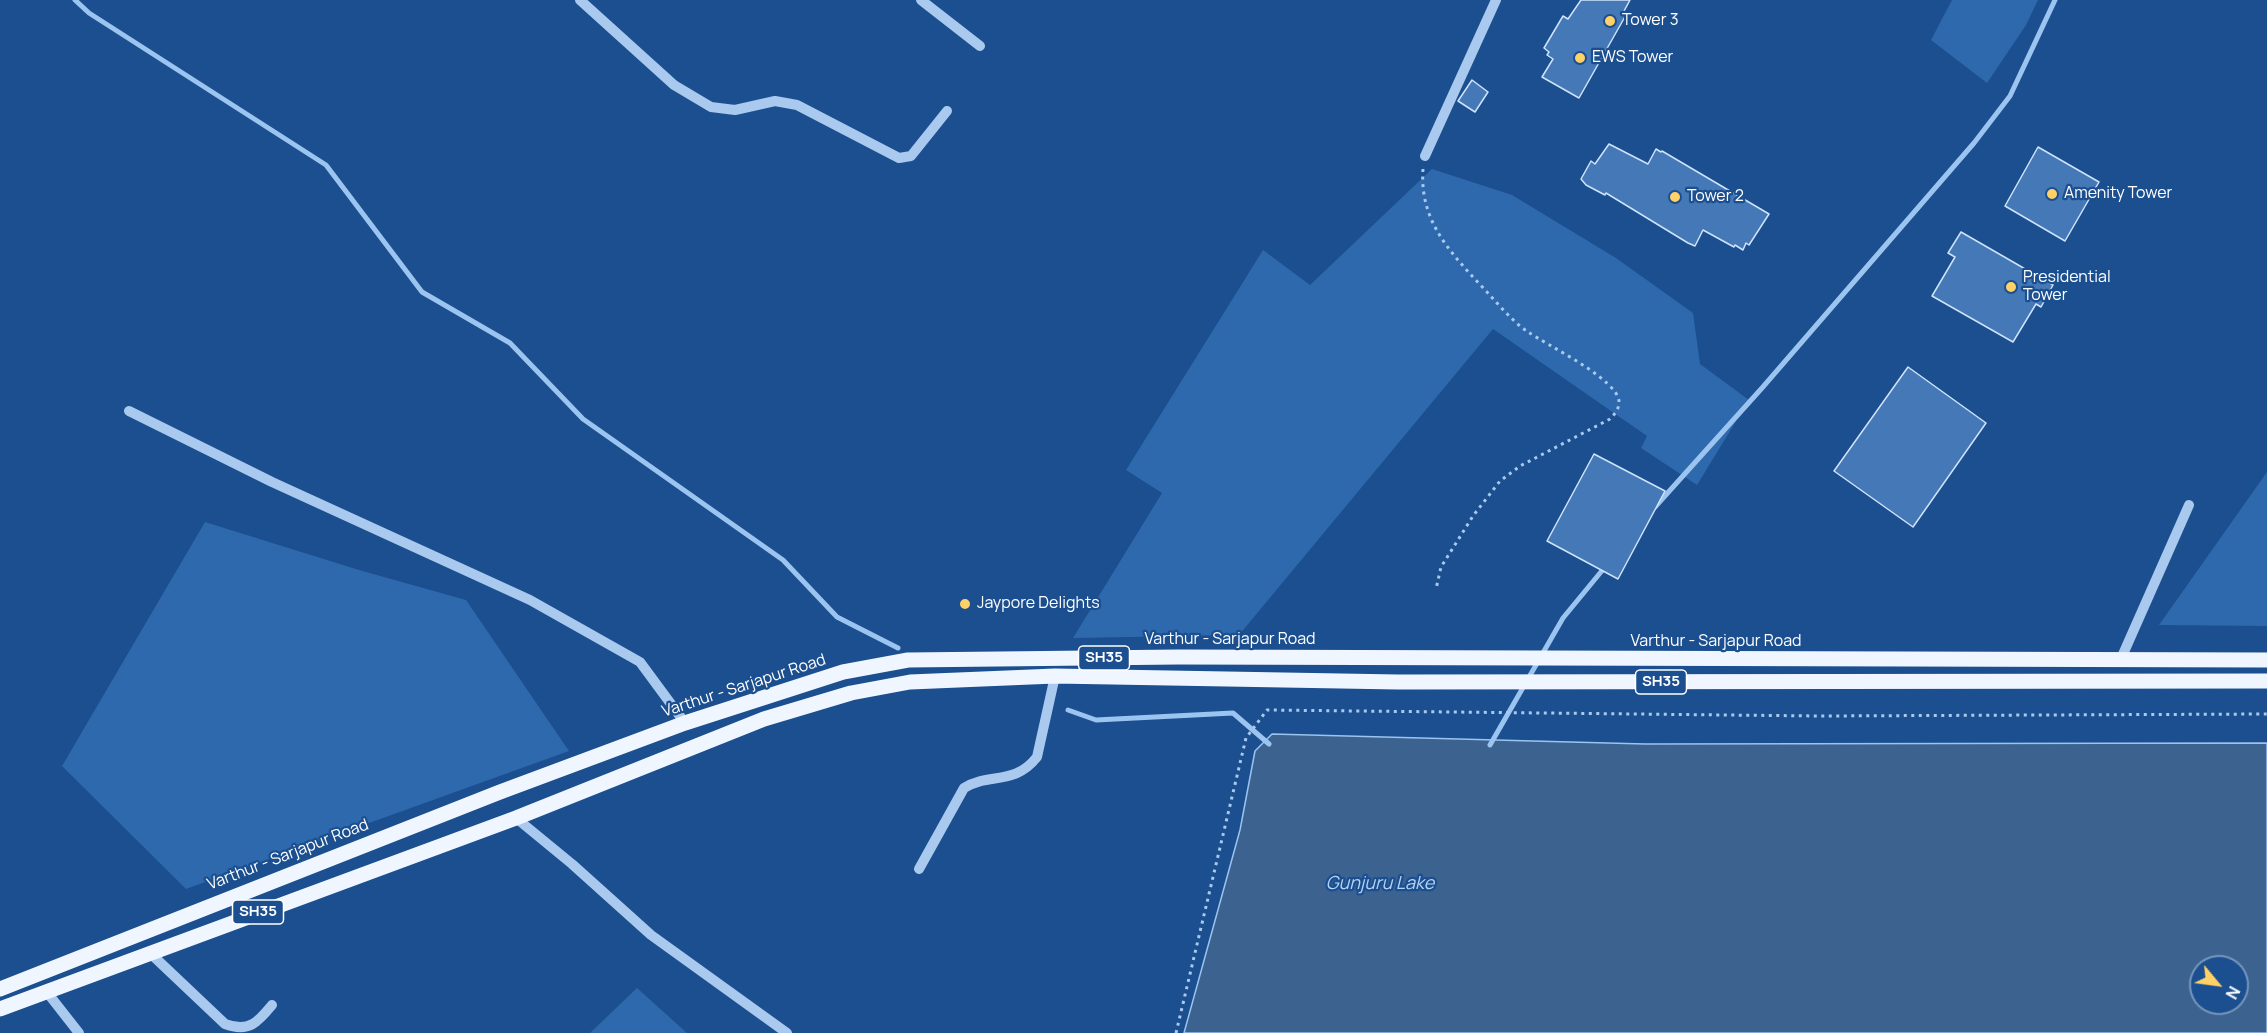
<!DOCTYPE html>
<html>
<head>
<meta charset="utf-8">
<style>
	body { margin:0 }
	#map { position:relative; width:2267px; height:1033px; overflow:hidden; background:#1b4f8f; font-family:Manrope,sans-serif }
	canvas { display:block }
	.north { position:absolute; left:2189px; top:955px; width:60px; height:60px; box-sizing:border-box; background:#1b4f8f; border:2px solid #7695bc; border-radius:50%; rotate:119deg; font-size:16px; font-weight:700; line-height:24px; text-align:center; color:#fff }
	.north::after { content:''; display:block; margin:auto; width:21px; height:27px; background:#ffd166; clip-path:polygon(50% 0,100% 100%,50% 72%,0 100%) }
</style>
</head>
<body>
<div id="map">
<canvas width="2267" height="1033"></canvas>
<div class="north">N</div>
</div>
<script>
const context = document.querySelector('canvas').getContext('2d');
context.lineJoin = 'round';
function fillPath(path, color) {
  context.fillStyle = color;
  context.fill(path, 'evenodd');
}
function trace(path, color, width, dash) {
  context.strokeStyle = color;
  context.lineWidth = width;
  context.lineCap = dash ? 'butt' : 'round';
  context.setLineDash(dash || []);
  context.stroke(path);
}
function label(font, color, halo, rows, align = 'center') {
  context.font = font + ' Manrope,sans-serif';
  context.lineWidth = 4.5;
  context.setLineDash([]);
  context.textBaseline = 'middle';
  context.strokeStyle = halo;
  context.fillStyle = color;
  for (const [text, x, y, turn = 0] of rows) {
    context.save();
    context.translate(x, y);
    context.rotate((+turn || 0) * Math.PI / 180);
    context.textAlign = isNaN(turn) ? turn : align;
    if (halo) context.strokeText(text, 0, 0);
    context.fillText(text, 0, 0);
    context.restore();
  }
}
const green = new Path2D(`
	M 1952,0 L 2038,0 L 2026,25 L 1987,83 L 1931,40 Z
	M 1432,169 L 1512,195 L 1616,258 L 1693,313 L 1700,364 L 1749,400 L 1697,485 L 1641,448 L 1647,436 L 1493,329 L 1239,635 L 1073,638 L 1162,493 L 1126,470 L 1263,250 L 1310,285 Z
	M 2267,472 L 2267,626 L 2159,625 Z
	M 205,522 L 359,570 L 466,600 L 569,751 L 186,889 L 62,766 Z
	M 637,988 L 687,1033 L 590,1033 Z`);
const water = new Path2D(`
	M 1272,734 L 1645,744 L 2267,743 L 2267,1033 L 1184,1033 L 1240,830 L 1255,751 ZM 2201,967 L 2237,967 L 2237,1003 L 2201,1003 Z`);
const stream = new Path2D(`
	M 75,0 L 89,13 L 326,165 L 422,292 L 510,343 L 583,419 L 783,560 L 837,617 L 898,648
	M 1655,507 L 1762,388 L 1974,143 L 2010,96 L 2055,0
	M 1068,710 L 1096,720 L 1233,713 L 1269,744
	M 1490,745 L 1563,618 L 1605,567`);
const building = new Path2D(`
	M 1581,0 L 1630,0 L 1623,13 L 1626,15 L 1579,98 L 1542,77 L 1553,59 L 1547,55 L 1549,52 L 1544,48 L 1563,16 L 1568,19 Z
	M 1472,80 L 1488,92 L 1475,112 L 1458,101 Z
	M 1609,144 L 1648,164 L 1656,149 L 1661,152 L 1662,151 L 1769,214 L 1749,245 L 1746,243 L 1743,250 L 1735,245 L 1734,247 L 1703,230 L 1695,246 L 1688,243 L 1606,193 L 1605,195 L 1586,185 L 1581,179 L 1591,161 L 1595,164 Z
	M 2038,147 L 2099,182 L 2065,241 L 2005,206 Z
	M 1961,232 L 2053,285 L 2041,307 L 2036,304 L 2013,342 L 1932,296 L 1955,257 L 1948,253 Z
	M 1908,367 L 1986,423 L 1913,527 L 1834,471 Z
	M 1594,454 L 1665,491 L 1618,579 L 1547,541 Z`);
const path = new Path2D(`
	M 1423,169 C 1419,223 1453,255 1486,291 C 1499,305 1512,321 1528,332 C 1551,347 1600,371 1615,392 C 1623,402 1618,411 1610,419 L 1520,466 L 1500,481 L 1473,516 L 1441,567 L 1436,589
	M 1176,1033 L 1246,738 L 1267,710 L 1819,716 L 2267,714`);
const minor = new Path2D(`
	M 580,0 L 674,85 L 711,107 L 735,110 L 775,101 L 797,105 L 899,158 L 911,156 L 947,111
	M 921,0 L 980,46
	M 1425,156 L 1496,0
	M 129,411 L 272,482 L 530,600 L 640,662 L 685,723
	M 2120,661 L 2189,505
	M 516,818 L 572,864 L 651,935 L 787,1033
	M 919,869 L 964,788 C 990,772 1014,786 1037,757 L 1055,676
	M 149,952 L 225,1024 C 249,1033 258,1022 272,1005
	M 46,991 L 79,1033`);
const major = new Path2D(`
	M 0,989 L 500,792 L 685,723 L 843,672 L 908,660 L 1179,657 L 2267,660
	M 0,1009 L 516,818 L 764,719 L 851,693 L 910,682 L 1055,676 L 1398,682 L 2267,681`);
const markers = [
	[1610,21,6,"#ffd166"],
	[1580,58,6,"#ffd166"],
	[2052,194,6,"#ffd166"],
	[1675,197,6,"#ffd166"],
	[2011,287,6,"#ffd166"],
	[965,604,6,"#ffd166"]
];
const shields = [
	[1104,658,51],
	[1661,682,51],
	[258,912,51]
];
const shieldNames = [
	["SH35",1104,658],
	["SH35",1661,682],
	["SH35",258,912]
];
const poiNames = [
	["Tower 3",1622,21],
	["EWS Tower",1592,58],
	["Amenity Tower",2064,194],
	["Tower 2",1687,197],
	["Presidential",2023,278],
	["Tower",2023,296],
	["Jaypore Delights",977,604]
];
const streetNames = [
	["Varthur - Sarjapur Road",1230,640],
	["Varthur - Sarjapur Road",1716,642],
	["Varthur - Sarjapur Road",744,686,-18],
	["Varthur - Sarjapur Road",288,855,-21]
];
const waterNames = [
	["Gunjuru Lake",1380,884]
];
fillPath(green, '#2e69ad');
fillPath(water, '#3c6290');
trace(water, '#9cc4f0', 1.5);
trace(stream, '#9cc4f0', 5);
fillPath(building, '#4478b7');
trace(building, '#cfe3fa', 1.5);
trace(path, '#a9c9ee', 3, [3, 4.5]);
trace(minor, '#a9c9ee', 10);
trace(major, '#f0f6ff', 15);
for (const [x, y, r, color] of markers) {
  const dot = new Path2D();
  dot.arc(x, y, r, 0, 2 * Math.PI);
  context.fillStyle = color;
  context.fill(dot);
  trace(dot, '#1b4f8f', 2);
}
for (const [x, y, w] of shields) {
  const box = new Path2D();
  box.roundRect(x - w / 2, y - 12, w, 24, 4.5);
  context.fillStyle = '#1b4f8f';
  context.fill(box);
  trace(box, '#fff', 1.5);
}
label('bold 15px', '#fff', null, shieldNames);
label('16px', '#fff', '#1b4f8f', poiNames, 'left');
label('16px', '#fff', '#1b4f8f', streetNames);
label('italic 18px', '#b5d3f5', '#1b4f8f', waterNames);
</script>
</body>
</html>
